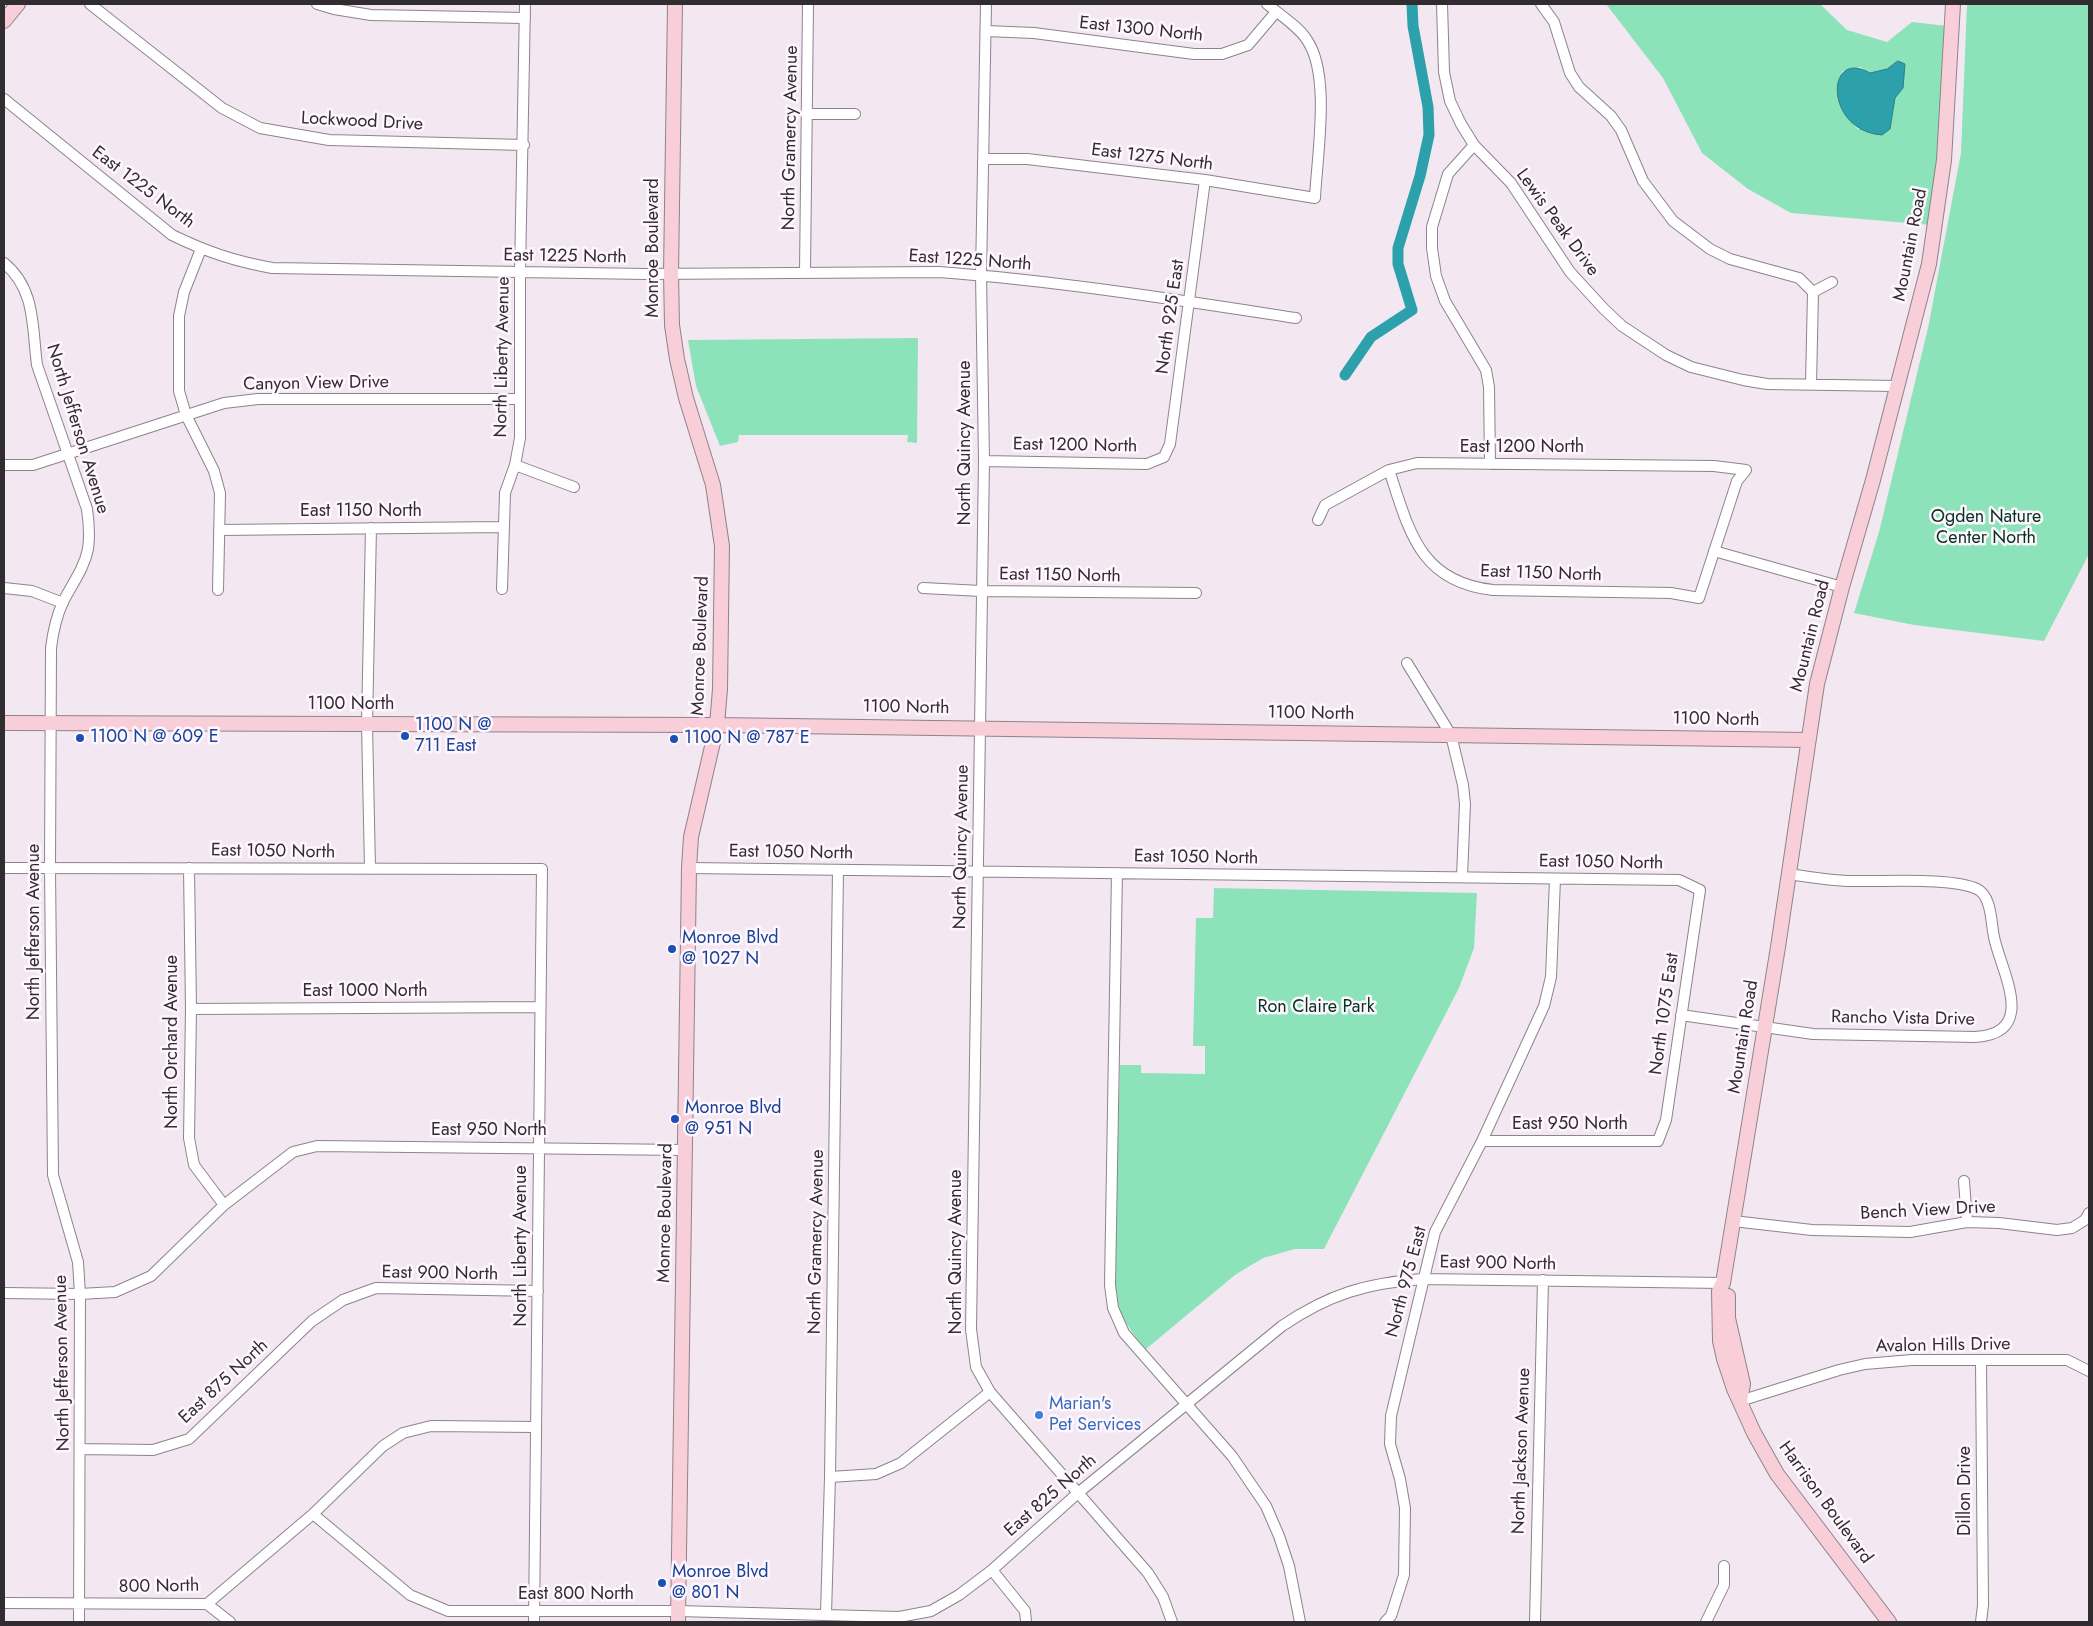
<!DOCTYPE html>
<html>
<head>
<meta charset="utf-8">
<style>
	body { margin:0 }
	#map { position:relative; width:2093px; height:1626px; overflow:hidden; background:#f3e8f2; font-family:Jost,sans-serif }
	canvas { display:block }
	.frame { position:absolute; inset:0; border:5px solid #302c30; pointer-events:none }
</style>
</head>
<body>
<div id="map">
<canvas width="2093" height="1626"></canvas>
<div class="frame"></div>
</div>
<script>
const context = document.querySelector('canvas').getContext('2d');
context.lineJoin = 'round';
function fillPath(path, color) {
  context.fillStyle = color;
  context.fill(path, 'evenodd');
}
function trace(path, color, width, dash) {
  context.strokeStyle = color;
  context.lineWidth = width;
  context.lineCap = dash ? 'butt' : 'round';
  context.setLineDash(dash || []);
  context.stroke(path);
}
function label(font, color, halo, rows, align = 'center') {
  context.font = font + ' Jost,sans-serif';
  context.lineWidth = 5;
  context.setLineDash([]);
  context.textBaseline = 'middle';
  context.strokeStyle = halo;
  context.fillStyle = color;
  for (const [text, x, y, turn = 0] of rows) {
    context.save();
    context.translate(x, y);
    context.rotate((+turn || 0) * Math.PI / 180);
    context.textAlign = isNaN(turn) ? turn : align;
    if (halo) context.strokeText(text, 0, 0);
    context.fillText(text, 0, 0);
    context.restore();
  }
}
const green = new Path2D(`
	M 1606,4 L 1820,4 L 1847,30 L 1887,42 L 1912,22 L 1947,26 L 1940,154 L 1931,225 L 1791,213 L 1748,189 L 1702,153 L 1663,78 ZM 1898,61 L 1905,64 L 1903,88 L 1895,98 L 1891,123 L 1858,129 C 1843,115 1829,92 1843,71 L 1860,67 L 1870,73 L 1887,69 Z
	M 1967,4 L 2089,4 L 2089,554 L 2044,641 L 1914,625 L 1854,613 L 1879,532 L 1928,328 L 1961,153 Z
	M 918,338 L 917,443 L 907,442 L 908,435 L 739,435 L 738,442 L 720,446 L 696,386 L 688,340 Z
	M 1214,888 L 1477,893 L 1474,948 L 1459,988 L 1324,1249 L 1295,1249 L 1263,1258 L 1235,1275 L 1146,1349 C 1127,1327 1119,1315 1114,1286 L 1120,1065 L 1141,1065 L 1141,1073 L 1205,1074 L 1205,1046 L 1193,1046 L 1196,918 L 1213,918 Z`);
const water = new Path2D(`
	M 1898,61 L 1905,64 L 1903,88 L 1895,98 L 1890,129 L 1882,135 C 1824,131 1825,47 1870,73 L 1887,69 Z`);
const canal = new Path2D(`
	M 1345,375 L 1371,337 L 1412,310 L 1398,264 L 1398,248 L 1420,176 L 1429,135 L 1428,107 L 1413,26 L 1412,4`);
const street = new Path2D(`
	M 90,4 L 222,108 L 260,128 L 329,140 L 524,145
	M 317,4 L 334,9 L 371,15 L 525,18
	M 986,4 L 981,275 L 984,461 L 971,1329 L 976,1367 L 990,1392 L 1148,1573 L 1163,1597 L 1172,1622
	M 1442,4 L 1444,72 L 1450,101 L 1461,124 L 1474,145 L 1511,183 L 1570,272 L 1604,309 L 1622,326 L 1666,355 L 1691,367 L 1743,380 L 1767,384 L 1897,386
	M 1541,4 L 1554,22 L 1570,73 L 1579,87 L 1611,116 L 1621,130 L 1643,181 L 1673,221 L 1710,249 L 1730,259 L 1799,278 L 1813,292 L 1811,384
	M 986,31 L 1034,33 L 1194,54 L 1222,54 L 1248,45 L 1276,12
	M 4,99 L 172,235 C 207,252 234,261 272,268 L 646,274 L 939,272 C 1059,281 1178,300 1296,318
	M 808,114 L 855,114
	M 1474,145 L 1448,174 L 1432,227 L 1432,248 L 1436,276 L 1445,301 L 1486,370 L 1489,387 L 1490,464
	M 984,159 L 1027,159 L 1205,180 L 1315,198 C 1317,155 1331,75 1307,40 C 1299,27 1279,14 1267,4
	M 201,249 L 184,292 L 179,316 L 179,391 L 186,415 L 214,471 L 220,493 L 218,590
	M 4,263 C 36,289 32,328 37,365 L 87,509 C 89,523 90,535 88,549 C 84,569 72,584 63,602 C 56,617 53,632 51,648 L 50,868 L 53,1175 L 78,1262 L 80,1294 L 79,1622
	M 805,272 L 808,4
	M 1813,292 L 1832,282
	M 984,461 L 1147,464 L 1164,457 L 1170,444 L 1205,180
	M 4,465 L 33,465 L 224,403 L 258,399 L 519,399
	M 515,465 L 574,487
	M 1318,520 L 1325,505 L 1389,470 L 1417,463 L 1714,466 L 1746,470 L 1737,481 L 1699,598 L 1671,593 L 1493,590 C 1419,582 1409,530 1389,470
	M 219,530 L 502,527
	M 1714,551 L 1842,587
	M 4,588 L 32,591 L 63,603
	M 923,588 L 981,591 L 1196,593
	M 502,589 L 505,493 L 515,465 L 520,438 L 520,273 L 525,4
	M 1407,663 L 1451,735 L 1463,785 L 1465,804 L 1462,877
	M 4,868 L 542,869 L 534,1622
	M 189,868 L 191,1009 L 189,1138 L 194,1165 L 224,1205
	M 689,868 L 1679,880 L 1700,890 L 1666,1120 L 1658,1141 L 1482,1141
	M 370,869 L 367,724 L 371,528
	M 1117,873 L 1110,1285 L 1113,1308 L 1124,1333 L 1232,1456 L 1266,1506 L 1279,1536 L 1289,1566 L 1300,1622
	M 191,1009 L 540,1007
	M 1681,1015 L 1813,1034 L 1975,1037 C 2039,1033 2001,972 1994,937 C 1991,924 1992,896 1977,889 C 1952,877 1884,882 1853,881 C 1832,881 1810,877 1789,874
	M 1964,1181 L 1967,1222
	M 1733,1221 L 1812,1230 L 1910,1232 L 1967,1222 L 1999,1223 L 2057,1230 L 2072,1228 L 2085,1220 L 2089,1213
	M 4,1293 L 80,1294 L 115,1292 L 151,1276 L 224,1205 L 293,1152 L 317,1146 L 686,1150
	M 1740,1401 L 1839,1370 L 1865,1364 L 1912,1360 L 2067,1360 L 2089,1371
	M 81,1449 L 153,1450 L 189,1439 L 312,1321 L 343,1300 L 376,1288 L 538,1291
	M 830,1477 L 876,1474 L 901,1463 L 990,1392
	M 313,1514 L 410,1595 L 448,1611 L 678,1611 L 899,1617 L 931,1611 L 959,1595 L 992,1570 L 1078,1493 L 1282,1326 C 1329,1294 1367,1283 1422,1279 L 1723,1283
	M 992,1570 L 1025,1611 L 1026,1622
	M 4,1603 L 207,1604 L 313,1514 L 383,1446 L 403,1433 L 431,1426 L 536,1427
	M 207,1604 L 230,1622
	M 826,1614 L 830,1477 L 838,870
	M 1385,1622 L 1391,1616 L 1404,1575 L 1405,1508 L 1400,1479 L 1390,1444 L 1391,1416 L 1435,1232 L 1482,1141 L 1544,1006 L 1551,977 L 1555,879
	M 1535,1622 L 1543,1280
	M 1706,1622 L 1724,1585 L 1724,1566
	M 1981,1622 L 1983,1605 L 1981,1360`);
const secondary = new Path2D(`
	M 675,4 L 671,273 L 672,325 L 677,359 L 686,398 L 713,485 L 722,546 L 720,689 L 717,725 L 691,837 L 689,868 L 678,1622
	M 4,21 L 18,4
	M 4,723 L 717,725 L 1808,740
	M 1728,1296 L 1728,1318 L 1743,1384 L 1740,1401
	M 1889,1622 L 1777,1474 L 1754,1433 L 1734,1389 L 1724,1359 L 1720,1341 L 1719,1291 L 1723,1283 L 1778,947 L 1817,684 L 1842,587 L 1873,480 L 1929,264 L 1944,160 L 1953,4`);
const markers = [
	[405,736,5,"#1a4fb4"],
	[80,738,5,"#1a4fb4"],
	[674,739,5,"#1a4fb4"],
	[672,949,5,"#1a4fb4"],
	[675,1119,5,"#1a4fb4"],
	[1039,1415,5,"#3f7fe0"],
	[662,1583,5,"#1a4fb4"]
];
const streetNames = [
	["East 1300 North",1141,30,6],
	["Lockwood Drive",362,122,3],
	["North Gramercy Avenue",791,138,-89],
	["East 1275 North",1152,158,7],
	["East 1225 North",143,188,37],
	["Lewis Peak Drive",1557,223,54],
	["Mountain Road",1911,245,-79],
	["Monroe Boulevard",654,248,-90],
	["East 1225 North",565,257,1],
	["East 1225 North",970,261,4],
	["North 925 East",1171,317,-82],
	["North Liberty Avenue",503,357,-89],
	["Canyon View Drive",316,384,-1],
	["North Jefferson Avenue",77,429,73],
	["North Quincy Avenue",966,443,-90],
	["East 1200 North",1075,446,1],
	["East 1200 North",1522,448],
	["East 1150 North",361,512],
	["East 1150 North",1541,574,2],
	["East 1150 North",1060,576,1],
	["Mountain Road",1811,636,-76],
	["Monroe Boulevard",701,646,-88],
	["1100 North",351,705],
	["1100 North",906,708,1],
	["1100 North",1311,714,1],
	["1100 North",1716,720,1],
	["North Quincy Avenue",962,847,-89],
	["East 1050 North",273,852,1],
	["East 1050 North",791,853,1],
	["East 1050 North",1196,858,1],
	["East 1050 North",1601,863,1],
	["North Jefferson Avenue",35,932,-90],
	["East 1000 North",365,992],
	["North 1075 East",1665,1014,-82],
	["Rancho Vista Drive",1903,1019,1],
	["Mountain Road",1744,1037,-81],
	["North Orchard Avenue",173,1042,-90],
	["East 950 North",1570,1125],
	["East 950 North",489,1131],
	["Bench View Drive",1928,1211,-3],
	["Monroe Boulevard",666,1213,-89],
	["North Gramercy Avenue",817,1242,-89],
	["North Liberty Avenue",522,1246,-90],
	["North Quincy Avenue",957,1252,-90],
	["East 900 North",1498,1264,1],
	["East 900 North",440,1274,1],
	["North 975 East",1407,1282,-75],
	["Avalon Hills Drive",1943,1346,-1],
	["North Jefferson Avenue",63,1363,-91],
	["East 875 North",224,1382,-43],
	["North Jackson Avenue",1522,1451,-88],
	["Dillon Drive",1966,1491,-90],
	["East 825 North",1051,1496,-41],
	["Harrison Boulevard",1825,1503,54],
	["800 North",159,1587,-1],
	["East 800 North",576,1595]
];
const parkNames = [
	["Ogden Nature",1986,518],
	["Center North",1986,539],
	["Ron Claire Park",1316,1008]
];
const transitNames = [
	["1100 N @",415,726],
	["711 East",415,747],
	["1100 N @ 609 E",90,738],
	["1100 N @ 787 E",684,739],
	["Monroe Blvd",682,939],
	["@ 1027 N",682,960],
	["Monroe Blvd",685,1109],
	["@ 951 N",685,1130],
	["Monroe Blvd",672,1573],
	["@ 801 N",672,1594]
];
const shopNames = [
	["Marian's",1049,1405],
	["Pet Services",1049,1426]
];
fillPath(green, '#8de3b9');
fillPath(water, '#2ca0ab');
trace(water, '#2d7d86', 1);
trace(canal, '#2ca0ab', 11);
trace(street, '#8d838c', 12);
trace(secondary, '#8d838c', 16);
trace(street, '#fff', 10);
trace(secondary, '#f8ced8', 14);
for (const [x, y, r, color] of markers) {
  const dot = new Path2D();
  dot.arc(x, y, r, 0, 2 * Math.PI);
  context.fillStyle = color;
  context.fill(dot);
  trace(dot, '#fff6fe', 2);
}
label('18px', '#302c30', '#fff6fe', streetNames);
label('18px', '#013320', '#fff6fe', parkNames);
label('18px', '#164399', '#fff6fe', transitNames, 'left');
label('18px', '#366cbe', '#fff6fe', shopNames, 'left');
</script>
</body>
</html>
